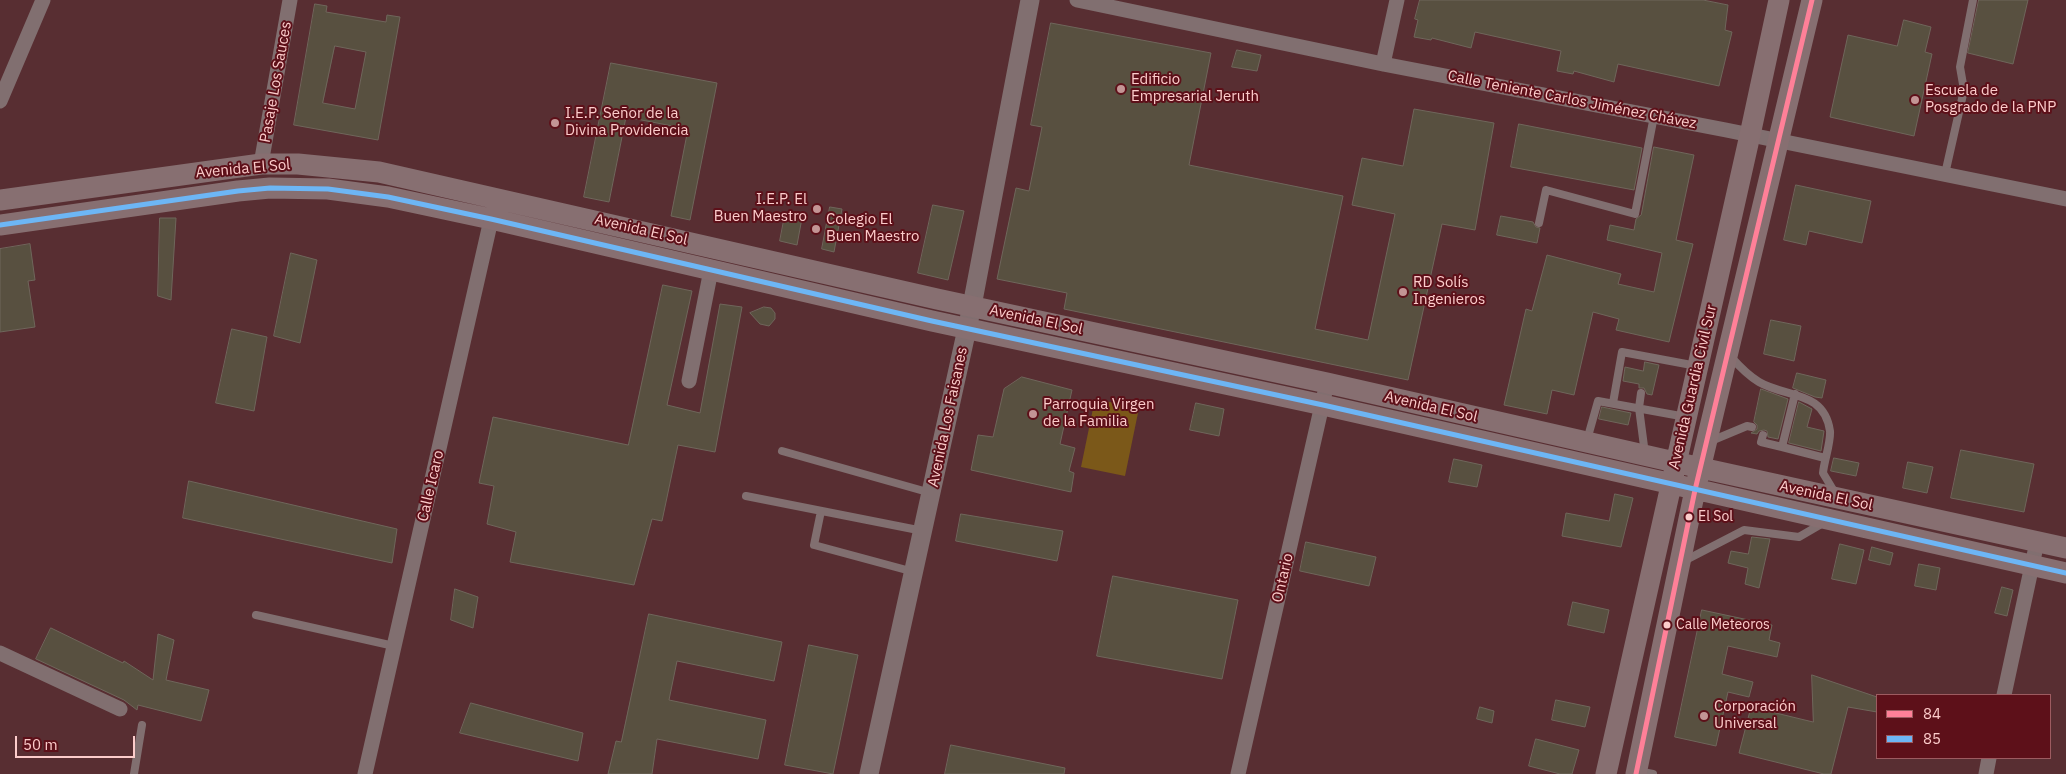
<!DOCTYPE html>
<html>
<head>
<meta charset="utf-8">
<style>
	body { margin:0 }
	#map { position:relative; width:2066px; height:774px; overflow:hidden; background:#582e32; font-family:"IBM Plex Sans",sans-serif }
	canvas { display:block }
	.legend { position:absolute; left:1876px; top:694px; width:175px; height:65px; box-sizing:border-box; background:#5d1019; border:1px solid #9d5b60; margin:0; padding:6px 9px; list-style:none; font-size:15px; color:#fccccb }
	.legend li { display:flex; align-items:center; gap:10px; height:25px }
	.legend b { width:25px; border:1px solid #9d5b60 }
	.scale { position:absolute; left:15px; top:736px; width:120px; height:22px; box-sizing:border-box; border:2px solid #fccccb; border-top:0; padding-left:6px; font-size:15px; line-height:18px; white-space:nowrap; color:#fccccb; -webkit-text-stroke:4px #5d1019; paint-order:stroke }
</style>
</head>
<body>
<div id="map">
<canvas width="2066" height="774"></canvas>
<ul class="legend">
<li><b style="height:6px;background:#ff8098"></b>84</li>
<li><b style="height:6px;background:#6db6f5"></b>85</li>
</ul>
<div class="scale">50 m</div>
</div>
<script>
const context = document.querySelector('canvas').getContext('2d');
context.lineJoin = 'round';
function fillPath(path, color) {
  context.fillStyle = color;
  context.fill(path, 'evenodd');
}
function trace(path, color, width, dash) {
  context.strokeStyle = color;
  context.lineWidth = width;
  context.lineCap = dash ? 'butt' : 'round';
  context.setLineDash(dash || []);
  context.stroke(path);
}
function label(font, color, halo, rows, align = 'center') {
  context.font = font + ' "IBM Plex Sans",sans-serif';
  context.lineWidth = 4;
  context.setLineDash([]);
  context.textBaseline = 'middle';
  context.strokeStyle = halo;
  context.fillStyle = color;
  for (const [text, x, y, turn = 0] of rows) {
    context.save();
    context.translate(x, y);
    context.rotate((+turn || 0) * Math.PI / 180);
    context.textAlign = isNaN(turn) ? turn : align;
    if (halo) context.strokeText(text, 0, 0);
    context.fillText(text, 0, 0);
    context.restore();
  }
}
const green = new Path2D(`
	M 1095,399 L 1139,408 L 1125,476 L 1081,467 Z`);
const building = new Path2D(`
	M 1420,0 L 1703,0 L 1728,5 L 1725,30 L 1732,32 L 1719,86 L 1618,64 L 1614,82 L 1574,71 L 1573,74 L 1557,71 L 1561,51 L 1475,32 L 1471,48 L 1432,38 L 1431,40 L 1414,37 L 1418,20 L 1415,19 Z
	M 1979,0 L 2028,0 L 2013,64 L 1968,53 Z
	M 315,4 L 327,6 L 326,12 L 386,22 L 387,15 L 400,17 L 378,140 L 294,125 ZM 335,46 L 366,52 L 355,109 L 323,103 Z
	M 1904,20 L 1931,27 L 1925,52 L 1932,54 L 1914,136 L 1830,117 L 1848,35 L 1897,46 Z
	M 1051,23 L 1211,53 L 1189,165 L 1343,196 L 1315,329 L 1368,340 L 1395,214 L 1352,205 L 1362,158 L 1403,166 L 1414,109 L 1494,123 L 1475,230 L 1442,224 L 1408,380 L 1064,309 L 1067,293 L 997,279 L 1016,188 L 1029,191 L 1042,127 L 1031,125 Z
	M 1237,50 L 1261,55 L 1257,71 L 1232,67 Z
	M 611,63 L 717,83 L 690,220 L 671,216 L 688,129 L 626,117 L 609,202 L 584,197 Z
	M 1519,124 L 1642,148 L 1634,190 L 1511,167 Z
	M 1654,147 L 1694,155 L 1676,240 L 1693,244 L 1669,342 L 1616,330 L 1619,319 L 1593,312 L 1574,395 L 1552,390 L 1547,414 L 1504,405 L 1526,309 L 1532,311 L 1547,255 L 1621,274 L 1618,284 L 1654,292 L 1662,253 L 1607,240 L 1610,225 L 1634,230 L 1636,219 L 1641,215 Z
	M 1796,185 L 1871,201 L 1862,243 L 1809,231 L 1806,245 L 1784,240 Z
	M 933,205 L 964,211 L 948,280 L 918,273 Z
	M 830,207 L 842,209 L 834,252 L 822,249 Z
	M 785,215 L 802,218 L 797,245 L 780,241 Z
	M 1501,216 L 1533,222 L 1536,227 L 1540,228 L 1537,243 L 1497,235 Z
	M 160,218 L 176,218 L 171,300 L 158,296 Z
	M 30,244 L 35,280 L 28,281 L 35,327 L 0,332 L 0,249 Z
	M 291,253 L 317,260 L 300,343 L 274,336 Z
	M 663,285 L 692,291 L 667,405 L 700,413 L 720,304 L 742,307 L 715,452 L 678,445 L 662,521 L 652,519 L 634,585 L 510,562 L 516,532 L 487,524 L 494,486 L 479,483 L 493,417 L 628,445 Z
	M 764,307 L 771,308 L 775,313 L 775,319 L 769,326 L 760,324 L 750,313 Z
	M 1771,320 L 1801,326 L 1794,361 L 1764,354 Z
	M 232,329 L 267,337 L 254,411 L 216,403 Z
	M 1645,362 L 1659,365 L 1652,395 L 1647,394 L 1644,388 L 1639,388 L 1639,384 L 1623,381 L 1625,367 L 1643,371 Z
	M 1797,373 L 1826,380 L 1822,398 L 1815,397 L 1793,388 Z
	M 1022,377 L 1072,390 L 1060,444 L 1075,448 L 1069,471 L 1074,473 L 1071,492 L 971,470 L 978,435 L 993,437 L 1004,389 Z
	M 1761,389 L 1788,399 L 1778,439 L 1768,437 L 1767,431 L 1764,430 L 1759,431 L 1757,434 L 1751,433 L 1757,429 L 1757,425 L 1754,422 Z
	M 1799,402 L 1812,409 L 1807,427 L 1824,431 L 1821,451 L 1789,443 Z
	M 1196,403 L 1224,409 L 1219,436 L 1190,430 Z
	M 1602,407 L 1631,413 L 1628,425 L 1599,419 Z
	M 1961,450 L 2034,464 L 2024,512 L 1951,498 Z
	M 1834,458 L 1859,463 L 1856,476 L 1831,471 Z
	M 1454,459 L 1482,465 L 1477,487 L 1449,482 Z
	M 1908,462 L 1933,467 L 1927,493 L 1903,488 Z
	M 189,481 L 397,529 L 392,563 L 183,518 Z
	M 1615,494 L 1633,498 L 1621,547 L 1562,536 L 1566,513 L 1609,521 Z
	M 961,514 L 1063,531 L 1057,561 L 956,541 Z
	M 1752,537 L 1770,539 L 1759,588 L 1745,584 L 1748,568 L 1728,563 L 1731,551 L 1748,554 Z
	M 1306,542 L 1376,557 L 1369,586 L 1300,571 Z
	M 1840,544 L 1864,550 L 1856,584 L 1832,579 Z
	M 1872,547 L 1893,553 L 1890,565 L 1869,560 Z
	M 1919,564 L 1940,568 L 1936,590 L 1915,586 Z
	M 1113,576 L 1238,600 L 1222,679 L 1097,656 Z
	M 2002,587 L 2013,590 L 2007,616 L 1995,613 Z
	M 455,589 L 478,597 L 473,628 L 451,620 Z
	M 1573,602 L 1609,610 L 1604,633 L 1568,625 Z
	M 1702,610 L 1772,625 L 1769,640 L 1780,643 L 1777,657 L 1728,646 L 1722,674 L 1753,682 L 1749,697 L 1728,692 L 1716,746 L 1675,737 Z
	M 649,614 L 782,642 L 774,681 L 677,661 L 669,700 L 766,720 L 758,759 L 657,739 L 652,774 L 608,774 L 616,741 L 621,742 Z
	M 51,628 L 123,663 L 124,661 L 153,680 L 158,634 L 174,640 L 166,680 L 209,690 L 201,721 L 138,705 L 137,710 L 124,700 L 36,659 Z
	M 809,645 L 858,655 L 833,774 L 785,765 Z
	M 1812,675 L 1877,697 L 1877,712 L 1848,707 L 1831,774 L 1824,774 L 1739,753 L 1751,707 L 1813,722 Z
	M 1556,700 L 1590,707 L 1585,727 L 1552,720 Z
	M 471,703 L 583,733 L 578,761 L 460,733 Z
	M 1480,707 L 1494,711 L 1492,723 L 1477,719 Z
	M 1536,739 L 1579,750 L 1572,774 L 1560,774 L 1529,766 Z
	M 951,745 L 1065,768 L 1064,774 L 945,774 Z`);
const service = new Path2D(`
	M 1945,174 L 1964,90 L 1960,67 L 1973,0
	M 1539,223 L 1546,190 L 1635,214 L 1654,116
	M 1731,357 C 1739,366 1749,376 1759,382 C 1786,398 1824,390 1830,431 C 1831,442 1824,461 1823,473 L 1835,493
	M 1641,393 L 1639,408 L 1645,454
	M 1795,394 L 1782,447 L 1825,458
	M 1613,403 L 1622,352 L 1697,366
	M 1763,435 L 1761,442 L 1782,447
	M 1587,440 L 1598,401 L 1686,417
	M 1711,441 L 1747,426 L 1752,427
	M 782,451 L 931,493
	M 746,496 L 923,531
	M 821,511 L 814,545 L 914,572
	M 1684,561 L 1744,530 L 1799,537 L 1823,523
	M 256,615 L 394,646
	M 1638,771 L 1653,774
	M 134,774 L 142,725`);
const minor = new Path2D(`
	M 1077,0 L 1383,64 L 1726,130 L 2066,199
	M 1383,64 L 1397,0
	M 0,101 L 43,0
	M 261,164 L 290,0
	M 689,381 L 711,270
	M 0,653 L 120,709
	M 2004,695 L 2037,542
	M 365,774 L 493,211
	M 1238,774 L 1327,383
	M 1986,774 L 1989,758`);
const tertiary = new Path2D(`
	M 869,774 L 972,306 L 1030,0`);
const secondary = new Path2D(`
	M 0,200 L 261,164 L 298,164 L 379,172 L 937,299 L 1327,383 L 1701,468 L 2066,548
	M 0,225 L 238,191 L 270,188 L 328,189 L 388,197 L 491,219 L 932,321 L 1323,405 L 2066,573
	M 1606,774 L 1750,135 L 1779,0
	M 1636,774 L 1695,490 L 1812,0`);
const bus1 = new Path2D(`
	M 1636,774 L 1695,490 L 1812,0`);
const bus2 = new Path2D(`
	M 0,225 L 238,191 L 270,188 L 328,189 L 388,197 L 491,219 L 932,321 L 1323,405 L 2066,573`);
const markers = [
	[1121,89,5,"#c39595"],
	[1915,100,5,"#c39595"],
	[555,123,5,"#c39595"],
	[817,209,5,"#c39595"],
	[816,229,5,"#c39595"],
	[1403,292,5,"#c39595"],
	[1033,414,5,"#c39595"],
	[1689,517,4.5,"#fccccb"],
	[1667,625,4.5,"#fccccb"],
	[1704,716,5,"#c39595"]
];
const busNames = [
	["El Sol",1698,517],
	["Calle Meteoros",1676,625]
];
const poiNames = [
	["Edificio",1131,80],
	["Empresarial Jeruth",1131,97],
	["Escuela de",1925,91],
	["Posgrado de la PNP",1925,108],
	["I.E.P. Señor de la",565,114],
	["Divina Providencia",565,131],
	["I.E.P. El",807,200,"right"],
	["Buen Maestro",807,217,"right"],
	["Colegio El",826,220],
	["Buen Maestro",826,237],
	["RD Solís",1413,283],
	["Ingenieros",1413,300],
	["Parroquia Virgen",1043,405],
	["de la Familia",1043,422],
	["Corporación",1714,707],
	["Universal",1714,724]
];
const streetNames = [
	["Pasaje Los Sauces",276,82,-80],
	["Calle Teniente Carlos Jiménez Chávez",1572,100,11],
	["Avenida El Sol",243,169,-5],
	["Avenida El Sol",641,230,13],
	["Avenida El Sol",1036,320,12],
	["Avenida Guardia Civil Sur",1693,387,-77],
	["Avenida El Sol",1431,407,13],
	["Avenida Los Faisanes",948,417,-78],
	["Calle Icaro",431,486,-77],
	["Avenida El Sol",1826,496,12],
	["Ontario",1283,578,-77]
];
fillPath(green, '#7b5819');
fillPath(building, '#585040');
trace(building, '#6f665b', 1);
trace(service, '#816f70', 8);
trace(minor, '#816f70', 15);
trace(tertiary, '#816f70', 19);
trace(secondary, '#876f71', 21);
trace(bus1, '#ff8098', 5);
trace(bus2, '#6db6f5', 5);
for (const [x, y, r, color] of markers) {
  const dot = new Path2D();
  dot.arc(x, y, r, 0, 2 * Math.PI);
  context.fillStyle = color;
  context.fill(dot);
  trace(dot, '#5d1019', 2);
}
label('14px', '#fccccb', '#5d1019', busNames, 'left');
label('15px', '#fccccb', '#5d1019', poiNames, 'left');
label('15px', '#fccccb', '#5d1019', streetNames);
</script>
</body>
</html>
